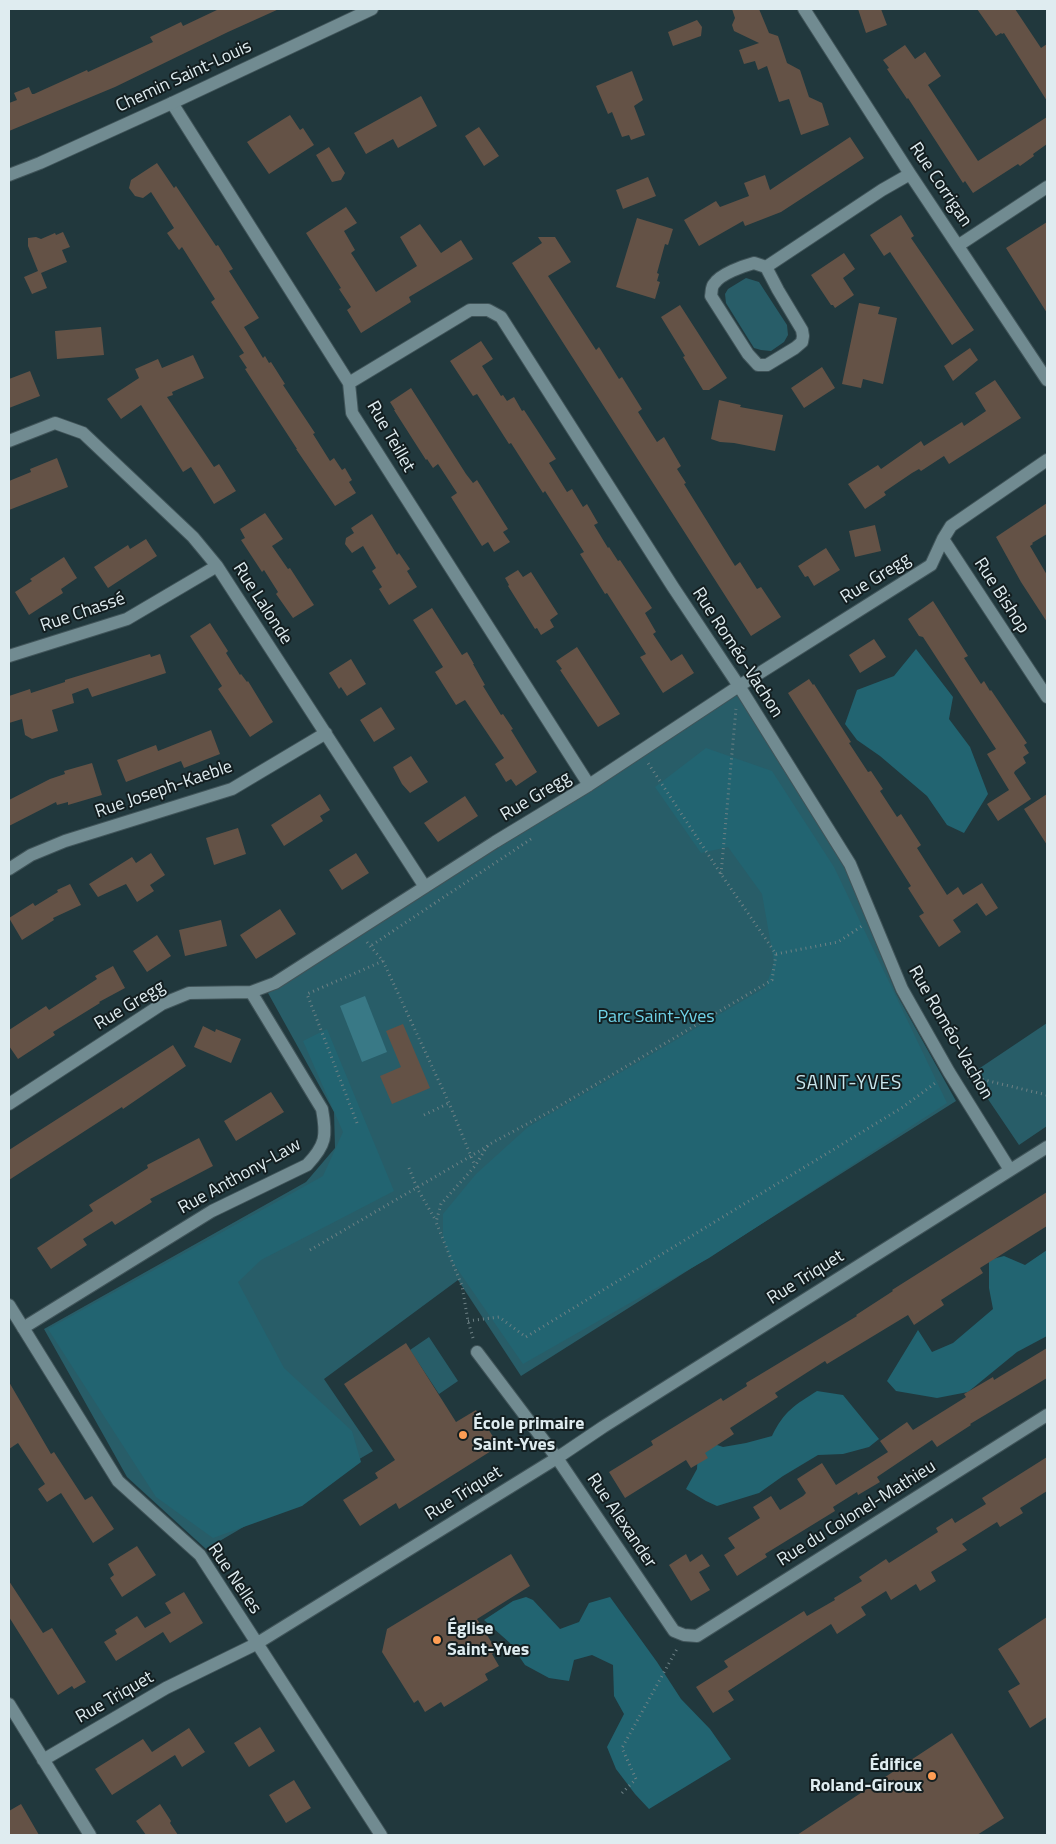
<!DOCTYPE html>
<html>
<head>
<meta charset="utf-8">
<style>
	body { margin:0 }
	#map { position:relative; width:1056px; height:1844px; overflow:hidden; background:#21383d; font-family:"Titillium Web",sans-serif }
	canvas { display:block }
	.frame { position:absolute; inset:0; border:10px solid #dfecf0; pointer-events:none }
</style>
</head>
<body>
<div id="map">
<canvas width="1056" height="1844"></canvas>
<div class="frame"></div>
</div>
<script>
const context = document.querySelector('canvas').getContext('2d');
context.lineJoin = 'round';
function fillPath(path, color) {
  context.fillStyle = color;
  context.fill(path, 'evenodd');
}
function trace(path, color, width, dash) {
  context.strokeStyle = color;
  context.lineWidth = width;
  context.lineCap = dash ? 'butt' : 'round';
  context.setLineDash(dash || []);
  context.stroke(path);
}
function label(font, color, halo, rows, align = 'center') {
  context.font = font + ' "Titillium Web",sans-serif';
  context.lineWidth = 4;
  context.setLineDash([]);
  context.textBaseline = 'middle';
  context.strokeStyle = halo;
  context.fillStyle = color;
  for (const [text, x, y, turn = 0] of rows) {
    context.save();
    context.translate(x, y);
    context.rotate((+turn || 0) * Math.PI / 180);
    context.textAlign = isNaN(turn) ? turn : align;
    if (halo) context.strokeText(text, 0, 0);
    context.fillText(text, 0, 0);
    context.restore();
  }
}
const green = new Path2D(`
	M 746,278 L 759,282 L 787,325 L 788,335 L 784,342 L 771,351 L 761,350 L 754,348 L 726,303 L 725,294 L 728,289 Z
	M 739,693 L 838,847 L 896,993 L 956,1101 L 521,1376 L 458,1280 L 324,1379 L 373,1451 L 206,1549 L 127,1477 L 44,1329 L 306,1182 L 335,1148 L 334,1112 L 268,993 Z
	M 1047,1023 L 1047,1126 L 1019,1145 L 971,1074 Z
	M 429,1337 L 458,1381 L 439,1394 L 410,1350 Z`);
const forest = new Path2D(`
	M 916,649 L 953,697 L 949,719 L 970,747 L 988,794 L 964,833 L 947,825 L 927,796 L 880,756 L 857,740 L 845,724 L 857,690 L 894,676 Z
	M 706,748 L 772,771 L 834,867 L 947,1103 L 709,1258 L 523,1364 L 451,1260 L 443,1237 L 443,1214 L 476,1174 L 528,1127 L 766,987 L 774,962 L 762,894 L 728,847 L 701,853 L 655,787 Z
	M 327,1029 L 394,1191 L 261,1260 L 238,1282 L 284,1368 L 352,1431 L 361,1462 L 302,1506 L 213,1538 L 156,1497 L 48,1329 L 323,1176 L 343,1132 L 303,1041 Z
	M 1047,1250 L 1047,1336 L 1017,1352 L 968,1392 L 937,1398 L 896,1391 L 887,1381 L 918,1330 L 932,1352 L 953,1343 L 993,1309 L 989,1288 L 989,1260 L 1004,1256 L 1025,1265 Z
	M 817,1391 L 843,1395 L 879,1439 L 869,1447 L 843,1454 L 818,1455 L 783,1476 L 759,1493 L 717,1506 L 706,1501 L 686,1489 L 697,1469 L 698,1447 L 711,1443 L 723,1447 L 746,1443 L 772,1436 C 784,1411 795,1405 817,1391 Z
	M 526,1597 L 533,1600 L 560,1629 L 579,1622 L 589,1603 L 610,1597 L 657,1662 L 681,1699 L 710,1729 L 731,1759 L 649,1809 L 635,1794 L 616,1769 L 607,1747 L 624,1714 L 614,1696 L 613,1665 L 592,1655 L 574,1660 L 569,1681 L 549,1678 L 525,1665 L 510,1643 L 484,1620 L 513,1601 Z`);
const water = new Path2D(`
	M 365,996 L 387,1052 L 362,1062 L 340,1006 Z`);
const building = new Path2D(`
	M 219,9 L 279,9 L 228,32 L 115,87 L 9,131 L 9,103 L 17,100 L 14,93 L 29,87 L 32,94 L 34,94 L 87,70 L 88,72 L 153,42 L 150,37 L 181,22 L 183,26 Z
	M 732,9 L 759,9 L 769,33 L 778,36 L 787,63 L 800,70 L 809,97 L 822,103 L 829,125 L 801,135 L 789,99 L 779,102 L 767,66 L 758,70 L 755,61 L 744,64 L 739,50 L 759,43 L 734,31 L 732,25 L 735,18 Z
	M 858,9 L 881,9 L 887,25 L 866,33 Z
	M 977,9 L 1015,9 L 1041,48 L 1047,44 L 1047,101 L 1004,33 L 1002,34 L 1001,33 L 996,36 Z
	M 697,20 L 702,27 L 701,36 L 673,46 L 668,32 Z
	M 905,45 L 915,59 L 925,52 L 941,76 L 928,85 L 978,161 L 1047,117 L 1047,144 L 1033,154 L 1034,156 L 1020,166 L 1018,164 L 973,193 L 965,181 L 963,183 L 908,98 L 907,99 L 887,69 L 889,68 L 883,60 Z
	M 632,71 L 643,100 L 634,106 L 645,135 L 631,140 L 629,135 L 622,137 L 612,112 L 608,114 L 596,86 Z
	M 421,96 L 437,126 L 398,148 L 393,139 L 366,154 L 354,133 Z
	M 290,115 L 300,130 L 303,128 L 314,145 L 269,174 L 247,142 Z
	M 479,127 L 499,156 L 484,166 L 465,136 Z
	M 850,137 L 864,158 L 781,212 L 745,226 L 743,221 L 699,246 L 684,220 L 716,201 L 720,207 L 749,196 L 744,183 L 765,175 L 770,190 Z
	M 329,147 L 345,173 L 341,180 L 332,182 L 316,155 Z
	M 157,163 L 174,188 L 176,186 L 216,246 L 218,245 L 233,269 L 229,271 L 259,318 L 244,327 L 263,358 L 265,356 L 269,363 L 271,362 L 285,384 L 283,385 L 315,433 L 313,434 L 330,461 L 334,458 L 342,470 L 345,468 L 352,480 L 349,482 L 356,493 L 335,506 L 296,449 L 297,449 L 245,369 L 247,368 L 239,356 L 244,353 L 211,302 L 215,299 L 182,247 L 179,250 L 167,233 L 174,228 L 151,192 L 143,198 L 135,196 L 129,188 L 131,180 Z
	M 648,177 L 656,196 L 623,209 L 616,190 Z
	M 346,207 L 357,223 L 344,231 L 355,250 L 351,253 L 376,292 L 417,266 L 400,237 L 420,224 L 441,253 L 461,240 L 473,259 L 409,297 L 411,302 L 361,333 L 347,310 L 351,307 L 339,289 L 341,288 L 306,233 Z
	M 901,215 L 914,236 L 911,238 L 974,330 L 952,345 L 890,252 L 884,256 L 870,235 Z
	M 637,218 L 673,229 L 668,245 L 665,244 L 657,273 L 659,274 L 657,281 L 660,282 L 655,299 L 616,287 Z
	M 1047,222 L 1047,313 L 1006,248 Z
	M 63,232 L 70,247 L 62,250 L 67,262 L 41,273 L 47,288 L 32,294 L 24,277 L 38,271 L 28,246 L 28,238 L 36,237 L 41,239 L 55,233 L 56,235 Z
	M 538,237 L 555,237 L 571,262 L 548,276 L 596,350 L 599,347 L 619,379 L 622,377 L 642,409 L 638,412 L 657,442 L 664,437 L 681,466 L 677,469 L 686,483 L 684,484 L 735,566 L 740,562 L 757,589 L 761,587 L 781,617 L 751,636 L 512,263 L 542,243 Z
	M 844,253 L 855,269 L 843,278 L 854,295 L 835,308 L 833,305 L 831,305 L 811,275 Z
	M 859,303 L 880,307 L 878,314 L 897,318 L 883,384 L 863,379 L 861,388 L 842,384 Z
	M 680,305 L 727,378 L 709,390 L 703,390 L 683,357 L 685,356 L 661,317 Z
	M 101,327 L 104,355 L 57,359 L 55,331 Z
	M 481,341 L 493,359 L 482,366 L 501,396 L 503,395 L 507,401 L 514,397 L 522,411 L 524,410 L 556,459 L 549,463 L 567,492 L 572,489 L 583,507 L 587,504 L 598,523 L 594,525 L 608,548 L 609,547 L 618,561 L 620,560 L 652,608 L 645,613 L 656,632 L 653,634 L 671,661 L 682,654 L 694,673 L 663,693 L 640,657 L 646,654 L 607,593 L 605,594 L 580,554 L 584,552 L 545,491 L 543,493 L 511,443 L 509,444 L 477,394 L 473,396 L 450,361 Z
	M 970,348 L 978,360 L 953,381 L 944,366 Z
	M 193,355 L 204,378 L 172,392 L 173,395 L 167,397 L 214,467 L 219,464 L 236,491 L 214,504 L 191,467 L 183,472 L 141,405 L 121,419 L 107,399 L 139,378 L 135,369 L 158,359 L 162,368 Z
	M 822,367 L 835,388 L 804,408 L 791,388 Z
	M 30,371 L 40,396 L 9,408 L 9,379 Z
	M 995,380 L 1021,418 L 949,464 L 944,456 L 921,471 L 919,469 L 912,473 L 884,492 L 886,495 L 865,509 L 848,484 L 878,465 L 881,469 L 921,441 L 924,446 L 962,422 L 964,426 L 986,411 L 975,393 Z
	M 411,388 L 466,474 L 473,483 L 477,480 L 508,529 L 503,532 L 510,542 L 494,552 L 488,542 L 482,546 L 451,497 L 457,493 L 438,464 L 433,468 L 427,459 L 426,460 L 394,410 L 395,410 L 390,402 Z
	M 719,400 L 741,405 L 740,407 L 783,415 L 775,451 L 734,443 L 720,442 L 711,439 Z
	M 57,458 L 68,487 L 9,510 L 9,481 L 31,472 L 30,469 Z
	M 1047,503 L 1047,534 L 1032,543 L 1033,544 L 1030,546 L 1047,575 L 1047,622 L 1021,582 L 996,537 Z
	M 265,513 L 283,539 L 272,546 L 288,569 L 290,568 L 314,605 L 293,618 L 276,594 L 278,592 L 264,570 L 262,572 L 241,540 L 245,538 L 240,529 Z
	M 372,514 L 397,555 L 399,553 L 410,569 L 407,571 L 417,587 L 389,605 L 379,589 L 382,587 L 372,571 L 376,568 L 363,546 L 352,553 L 345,544 L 346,538 L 354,533 L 351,528 Z
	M 875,525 L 881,551 L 855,557 L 849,531 Z
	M 146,539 L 157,556 L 108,588 L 94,567 L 128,545 L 130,549 Z
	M 826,548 L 840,570 L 814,586 L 808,576 L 805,577 L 798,566 Z
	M 64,557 L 77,578 L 61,589 L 63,593 L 29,615 L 15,592 L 32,581 L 30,579 Z
	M 518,570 L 523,577 L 531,572 L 558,614 L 550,620 L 554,627 L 541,635 L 537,628 L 535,629 L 508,586 L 509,585 L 505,578 Z
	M 933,601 L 968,656 L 964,658 L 981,684 L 984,681 L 990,691 L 991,690 L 1027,743 L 1024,745 L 1029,753 L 1023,757 L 1026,763 L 1015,771 L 1014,773 L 1031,799 L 998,821 L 987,804 L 1009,790 L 987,754 L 996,749 L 923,637 L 919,636 L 908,619 Z
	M 432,608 L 462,655 L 467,652 L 474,664 L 473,664 L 485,685 L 483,686 L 501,715 L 503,714 L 513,729 L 511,730 L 537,772 L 516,786 L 511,779 L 506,782 L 495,764 L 504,758 L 465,700 L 456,705 L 435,672 L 443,667 L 413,620 Z
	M 210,623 L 228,651 L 226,653 L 240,675 L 241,674 L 247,682 L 248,681 L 273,722 L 250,737 L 218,689 L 222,686 L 190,636 Z
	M 874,639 L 886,657 L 860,673 L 849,655 Z
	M 577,647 L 620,714 L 598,727 L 560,670 L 562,669 L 556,661 Z
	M 150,654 L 151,657 L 160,654 L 166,673 L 92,697 L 88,688 L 72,694 L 74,703 L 52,710 L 58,731 L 32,739 L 25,735 L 22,719 L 9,723 L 9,696 L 30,689 L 31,693 L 65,682 L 65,680 Z
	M 351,659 L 366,684 L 347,696 L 341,687 L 339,689 L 329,673 Z
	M 809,679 L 813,685 L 814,684 L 851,742 L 849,743 L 868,772 L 871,771 L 883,789 L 880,791 L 897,817 L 901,814 L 921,845 L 917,848 L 947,895 L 958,887 L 963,895 L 982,883 L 998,908 L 986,916 L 977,903 L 953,920 L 961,932 L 939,947 L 919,916 L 924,913 L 908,888 L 911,886 L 788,693 Z
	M 381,707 L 395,729 L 374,742 L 360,720 Z
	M 211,730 L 220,754 L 184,768 L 181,761 L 126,782 L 117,760 L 156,745 L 158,751 Z
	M 411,756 L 428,782 L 410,793 L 402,784 L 393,767 Z
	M 92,763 L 102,795 L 68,805 L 68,802 L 57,805 L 56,802 L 9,826 L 9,800 L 50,779 L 65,774 L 64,771 Z
	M 320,794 L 330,810 L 320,816 L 323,821 L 284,846 L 271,825 Z
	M 1047,794 L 1047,845 L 1024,809 Z
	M 465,796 L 478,816 L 438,842 L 424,823 Z
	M 238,828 L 246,854 L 214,865 L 206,838 Z
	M 151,853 L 165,875 L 150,885 L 154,891 L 137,902 L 126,884 L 98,897 L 89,884 L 132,857 L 136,863 Z
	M 356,853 L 369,873 L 342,890 L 329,870 Z
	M 70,884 L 81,905 L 53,918 L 54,920 L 22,940 L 9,918 L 33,903 L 35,906 L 58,892 L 57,890 Z
	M 280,909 L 296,934 L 256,959 L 240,935 Z
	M 221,920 L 227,946 L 185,956 L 179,930 Z
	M 157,935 L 171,956 L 147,972 L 133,951 Z
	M 113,966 L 125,988 L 99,1002 L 100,1003 L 53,1032 L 55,1035 L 18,1059 L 9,1046 L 9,1030 L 46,1006 L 49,1010 L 97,979 L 95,976 Z
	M 403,1024 L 430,1088 L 392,1104 L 380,1076 L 401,1067 L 386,1031 Z
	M 203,1026 L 215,1032 L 216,1029 L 241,1039 L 231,1063 L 194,1047 Z
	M 173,1045 L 186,1066 L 123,1109 L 122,1107 L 9,1180 L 9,1150 Z
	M 271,1092 L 284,1112 L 236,1141 L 224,1121 Z
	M 199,1138 L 213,1166 L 150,1199 L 152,1202 L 115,1225 L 112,1221 L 83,1239 L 87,1245 L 51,1269 L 37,1248 L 93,1211 L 89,1205 L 148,1168 L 147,1165 Z
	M 1047,1192 L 1047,1226 L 980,1268 L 983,1273 L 941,1300 L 944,1305 L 914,1325 L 908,1315 L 827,1364 L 825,1361 L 775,1393 L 778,1397 L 730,1428 L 734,1434 L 705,1453 L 708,1458 L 691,1468 L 686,1460 L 625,1498 L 609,1472 L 653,1445 L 651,1441 L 721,1398 L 723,1401 L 747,1386 L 746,1383 L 857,1316 L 856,1315 L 893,1291 L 892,1290 Z
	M 406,1343 L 456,1422 L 476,1410 L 499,1446 L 399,1509 L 396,1503 L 360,1526 L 343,1500 L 378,1478 L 375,1473 L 395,1460 L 344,1384 Z
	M 1047,1348 L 1047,1378 L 970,1424 L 971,1425 L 937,1447 L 932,1440 L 877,1477 L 880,1482 L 858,1495 L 857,1492 L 833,1507 L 835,1511 L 765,1554 L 767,1557 L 737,1576 L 724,1555 L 735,1548 L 728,1538 L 760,1518 L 753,1507 L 771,1496 L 780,1510 L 803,1496 L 806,1493 L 797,1479 L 822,1463 L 836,1485 L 888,1452 L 880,1441 L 907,1422 L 913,1430 L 966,1397 L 964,1394 L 993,1377 L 994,1380 Z
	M 9,1382 L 51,1454 L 54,1452 L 85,1500 L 92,1496 L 114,1529 L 93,1543 L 61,1493 L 47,1502 L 38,1489 L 45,1484 L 18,1443 L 9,1449 Z
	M 1047,1457 L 1047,1491 L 1020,1508 L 1023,1513 L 1000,1527 L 997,1522 L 962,1544 L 967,1550 L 931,1572 L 936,1581 L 920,1591 L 916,1584 L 891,1600 L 886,1591 L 861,1607 L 866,1615 L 837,1634 L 831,1624 L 728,1691 L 734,1700 L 713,1713 L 696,1687 L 728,1667 L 724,1661 L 804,1611 L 807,1616 L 835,1600 L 834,1598 L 862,1581 L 859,1577 L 886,1559 L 889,1563 L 938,1532 L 936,1528 L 952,1518 L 955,1523 L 986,1504 L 982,1498 Z
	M 137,1546 L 156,1575 L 122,1597 L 110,1578 L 114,1575 L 108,1564 Z
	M 511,1554 L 530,1586 L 477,1619 L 497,1651 L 492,1654 L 499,1666 L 485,1674 L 488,1680 L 444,1707 L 441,1702 L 425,1712 L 418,1700 L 414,1703 L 382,1652 L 387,1629 Z
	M 686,1554 L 690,1562 L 702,1554 L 710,1566 L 699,1572 L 710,1590 L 691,1601 L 669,1565 Z
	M 9,1581 L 43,1633 L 52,1628 L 86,1682 L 74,1689 L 72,1686 L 58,1695 L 9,1617 Z
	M 184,1592 L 203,1623 L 170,1643 L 163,1632 L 116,1661 L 104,1642 L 117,1634 L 115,1630 L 137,1616 L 145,1628 L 171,1613 L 165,1603 Z
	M 1047,1617 L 1047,1717 L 1030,1728 L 1008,1691 L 1020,1684 L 998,1649 Z
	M 260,1727 L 275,1751 L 249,1767 L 234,1743 Z
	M 189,1728 L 205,1752 L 182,1767 L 175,1755 L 112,1795 L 95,1769 L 143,1739 L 152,1752 Z
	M 952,1733 L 1004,1818 L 977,1835 L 797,1835 Z
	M 294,1780 L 311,1808 L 286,1823 L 269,1795 Z
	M 21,1804 L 39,1835 L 9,1835 L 9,1811 Z
	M 160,1804 L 171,1821 L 170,1823 L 178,1835 L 146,1835 L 136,1821 Z`);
const path = new Path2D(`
	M 721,874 L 736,709
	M 372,945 L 531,839
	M 776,954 L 838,942 L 862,926
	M 383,961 L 449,1103 L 475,1166
	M 968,1076 L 1047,1095
	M 424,1115 L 449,1103
	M 357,1123 L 307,994 L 383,961 L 366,941
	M 409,1168 L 417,1188 L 436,1221
	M 310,1250 L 488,1146
	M 468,1321 L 499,1317 L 526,1337 L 903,1107 L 938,1081
	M 473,1338 L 468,1321 L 462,1286 L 436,1222 L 441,1204 L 475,1166 L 488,1145 L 551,1111 L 772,980 L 776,954 L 721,874 L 648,763
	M 622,1793 L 636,1779 L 622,1748 L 678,1647`);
const street = new Path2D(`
	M 804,9 L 910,174 L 1047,380
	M 172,103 L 349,383 L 352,413 L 589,785
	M 959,245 L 1047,187
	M 754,263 L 766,267 L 778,290 L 802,330 L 803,336 L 802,342 L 795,348 L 767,365 L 758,365 L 748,354 L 711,296 C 712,292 711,287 714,284 C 720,274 743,266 754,263 Z
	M 766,267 L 882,190 L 910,174
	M 349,383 L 470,310 L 488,310 L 501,317 L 673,587 L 739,686 L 850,864 L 902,989 L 949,1072 L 1010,1170
	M 9,441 L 55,423 L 83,433 L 193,537 L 217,566 L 425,887
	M 943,539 L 1047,697
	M 9,656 L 127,619 L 217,566
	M 9,869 L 31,855 L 65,841 L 232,789 L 326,733
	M 9,1104 L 162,1004 L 189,993 L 251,992 L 275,983 L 495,842 L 589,785 L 739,686 L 931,565 L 943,539 L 951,526 L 1047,460
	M 9,1305 L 118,1481 L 200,1555 L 381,1835
	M 23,1328 L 212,1211 L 307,1165 C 326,1145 327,1136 322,1109 L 251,992
	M 477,1352 L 557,1458 L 674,1631 L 684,1635 L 697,1636 L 1047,1415
	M 9,1704 L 90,1835
	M 43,1760 L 166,1688 L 256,1644 L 557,1458 L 603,1427 L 1047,1147`);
const secondary = new Path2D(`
	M 9,175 L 40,163 L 172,103 L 372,9`);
const markers = [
	[463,1435,5,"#fd9d54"],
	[437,1640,5,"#fd9d54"],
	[932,1776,5,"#fd9d54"]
];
const streetNames = [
	["Chemin Saint-Louis",184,77,-25],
	["Rue Corrigan",940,185,56],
	["Rue Teillet",390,437,60],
	["Rue Gregg",876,579,-32],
	["Rue Bishop",1001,596,57],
	["Rue Lalonde",262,604,57],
	["Rue Chassé",83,613,-19],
	["Rue Roméo-Vachon",737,653,57],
	["Rue Joseph-Kaeble",164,790,-19],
	["Rue Gregg",536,797,-31],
	["Rue Gregg",130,1006,-31],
	["Rue Roméo-Vachon",950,1033,60],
	["Rue Anthony-Law",240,1177,-29],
	["Rue Triquet",806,1278,-32],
	["Rue Triquet",464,1494,-32],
	["Rue du Colonel-Mathieu",857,1514,-32],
	["Rue Alexander",621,1521,56],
	["Rue Nelles",234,1579,56],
	["Rue Triquet",115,1698,-30]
];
const parkNames = [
	["Parc Saint-Yves",656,1018]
];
const poiNames = [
	["École primaire",473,1425],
	["Saint-Yves",473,1446],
	["Église",447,1630],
	["Saint-Yves",447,1651],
	["Édifice",922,1766,"right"],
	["Roland-Giroux",922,1787,"right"]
];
const neighbourhoodNames = [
	["SAINT-YVES",849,1084]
];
fillPath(green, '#285d68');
fillPath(forest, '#226471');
fillPath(water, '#397986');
fillPath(building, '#645246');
trace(street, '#405459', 14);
trace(secondary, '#405459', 14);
trace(path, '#6e8185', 3, [1, 4]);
trace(street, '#718b91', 12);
trace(secondary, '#718b91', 12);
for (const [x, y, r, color] of markers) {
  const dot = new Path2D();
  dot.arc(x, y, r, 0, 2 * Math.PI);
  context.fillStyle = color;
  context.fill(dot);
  trace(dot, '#131e20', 2);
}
label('18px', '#dfecf0', '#131e20', streetNames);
label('18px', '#70d4e9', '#131e20', parkNames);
label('bold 18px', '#dfecf0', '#131e20', poiNames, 'left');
context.letterSpacing = '1px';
label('19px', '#cbe7ed', '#131e20', neighbourhoodNames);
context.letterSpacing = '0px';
</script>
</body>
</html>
